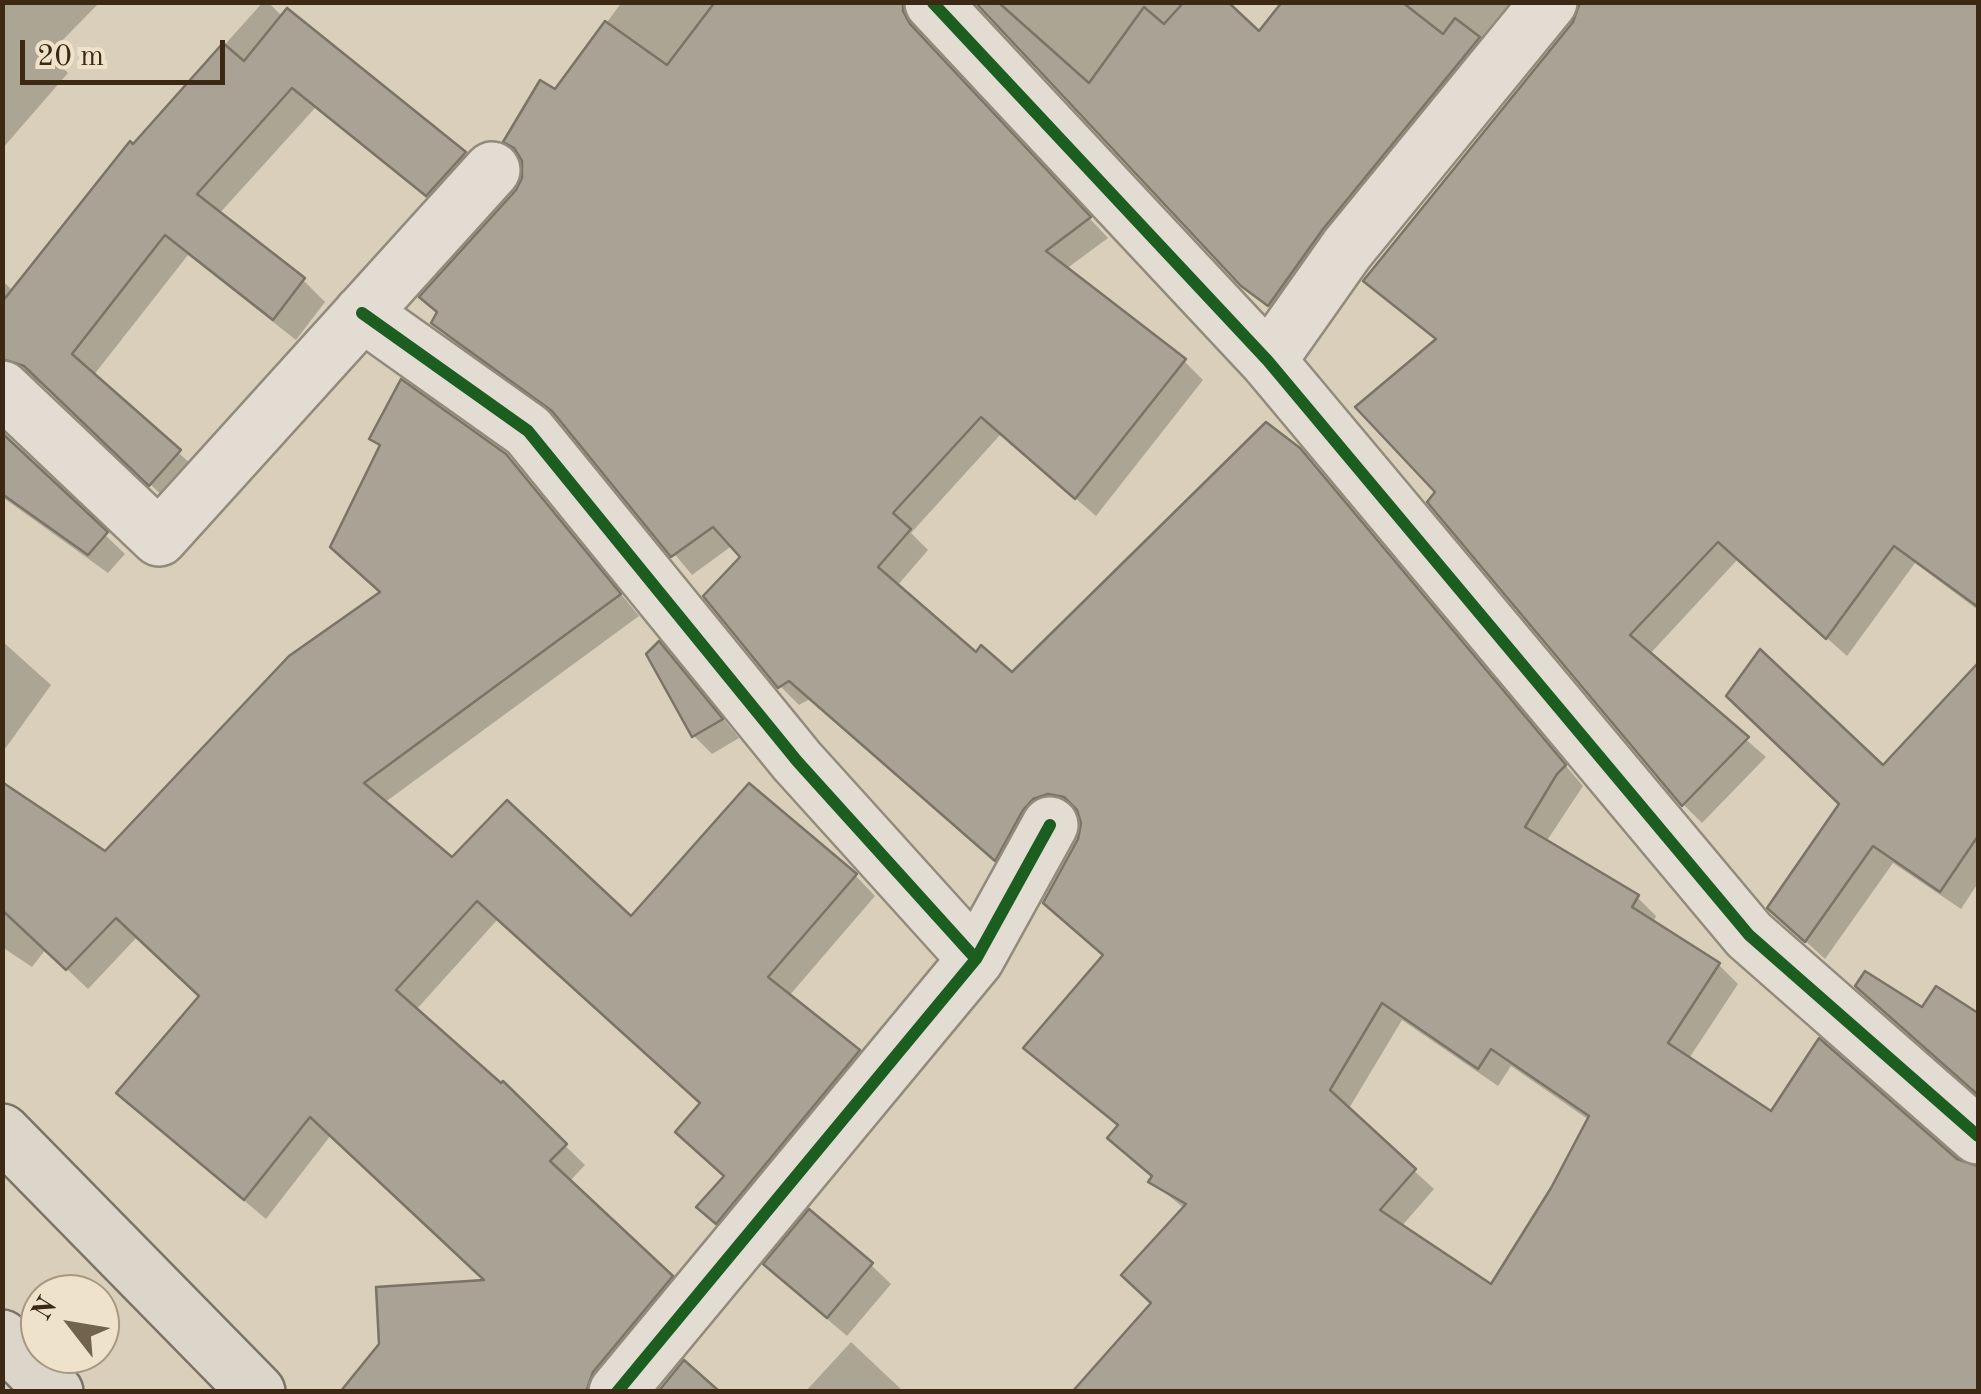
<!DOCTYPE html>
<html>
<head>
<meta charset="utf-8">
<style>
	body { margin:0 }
	#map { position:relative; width:1981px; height:1394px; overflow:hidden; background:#d9cfba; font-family:"Old Standard TT",serif }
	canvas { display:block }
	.frame { position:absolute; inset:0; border:5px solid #3b2914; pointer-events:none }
	.north { position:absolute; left:20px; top:1274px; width:100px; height:100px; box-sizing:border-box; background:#efe2ca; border:2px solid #a79881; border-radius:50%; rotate:301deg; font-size:28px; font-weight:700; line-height:40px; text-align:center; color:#3b2914 }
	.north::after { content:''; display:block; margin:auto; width:35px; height:45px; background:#72634e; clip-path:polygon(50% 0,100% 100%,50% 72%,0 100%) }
	.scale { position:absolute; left:20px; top:40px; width:205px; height:45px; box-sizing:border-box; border:5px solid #3b2914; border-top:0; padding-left:12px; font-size:30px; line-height:35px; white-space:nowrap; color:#3b2914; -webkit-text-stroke:8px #efe2ca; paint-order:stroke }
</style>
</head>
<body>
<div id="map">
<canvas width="1981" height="1394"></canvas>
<div class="frame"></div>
<div class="north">N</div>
<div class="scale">20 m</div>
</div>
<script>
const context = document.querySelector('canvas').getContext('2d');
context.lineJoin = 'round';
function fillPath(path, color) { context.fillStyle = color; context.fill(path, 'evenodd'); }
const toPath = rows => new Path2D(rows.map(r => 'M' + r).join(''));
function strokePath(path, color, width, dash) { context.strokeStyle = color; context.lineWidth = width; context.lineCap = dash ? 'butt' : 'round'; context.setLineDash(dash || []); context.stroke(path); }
fillPath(toPath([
	[2,2,100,2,49,54,68,73,2,149],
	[263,2,268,2,283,17,287,11,464,154,486,176,449,216,315,108,219,214,303,280,325,302,296,340,188,255,93,376,201,473,172,505,48,387,32,379,2,383,2,280,14,292,133,147],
	[622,2,928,2,921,15,921,32,929,47,1108,238,1066,269,1184,361,1203,380,1096,516,1001,434,911,533,928,550,897,586,977,656,1012,676,1298,450,1583,786,1546,842,1637,897,1656,916,1653,923,1719,965,1738,984,1688,1060,1771,1114,1956,1162,1978,1175,1978,1392,1805,1392,1154,1303,1185,1209,1152,1182,1154,1177,1120,1127,1026,1048,1105,956,1080,840,1084,823,1081,815,1069,812,1015,877,810,699,799,705,780,686,743,557,733,545,692,575,565,423,453,342,434,323,525,178,524,159,506,141,555,92],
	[1402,1020,1498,1086,1511,1066,1589,1120,1553,1189,1492,1288,1401,1227,1434,1189,1348,1110],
	[979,2,1224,2,1260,35,1285,2,1543,2,1288,323,1243,284],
	[1582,2,1978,2,1978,610,1915,563,1847,656,1738,559,1649,655,1766,757,1702,823,1683,804,1439,492,1437,341,1366,281,1575,23],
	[2,436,125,554,108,573,5,499,2,501],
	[372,438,505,456,526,478,639,616,384,803,452,860,631,919,855,875,875,896,789,996,878,1072,719,1227,699,1207,727,1177,702,1104,498,919,415,1011,503,1085,585,1165,569,1182,691,1298,614,1392,374,1392,489,1282,331,1135,266,1219,140,1113,119,1093,202,996,138,936,88,989,46,949,32,967,2,947,2,785,105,855,383,593,382,448],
	[2,641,51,685,2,753],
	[659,645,677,662,739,738,712,754,694,736],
	[1978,667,1978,883,1961,909,1893,863,1825,959,1790,927,1883,769],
	[871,1265,891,1284,847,1336,786,1284],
	[851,1342,904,1392,805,1392]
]), '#0003');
const building = toPath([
	[715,2,903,2,903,11,910,24,1091,217,1046,251,1186,359,1075,499,981,417,893,513,911,529,878,567,976,652,981,645,1012,672,1266,422,1300,448,1566,765,1557,774,1525,827,1639,895,1632,907,1720,963,1668,1043,1771,1111,1819,1038,1957,1159,1978,1166,1978,1392,1072,1392,1151,1303,1121,1275,1186,1204,1148,1182,1152,1176,1107,1138,1118,1125,1023,1048,1103,955,1043,903,1078,839,1081,823,1077,810,1064,797,1048,794,1033,799,1023,810,995,861,789,681,778,688,703,596,740,557,713,527,671,557,552,411,431,323,437,312,419,297,516,190,522,178,522,161,514,148,503,142,540,80,555,89,605,21,667,65,715,2],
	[1382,1003,1478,1069,1491,1049,1589,1116,1551,1188,1491,1284,1380,1210,1416,1169,1330,1090,1382,1003],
	[975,2,998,2,1089,83,1144,7,1164,24,1184,2,1228,2,1259,31,1282,2,1402,2,1443,34,1455,18,1480,37,1323,229,1268,306,1241,286,975,2],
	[1580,2,1978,2,1978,607,1894,546,1826,639,1718,542,1630,635,1749,737,1682,806,1427,502,1435,492,1355,407,1436,339,1363,281,1573,22,1580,2],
	[287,8,466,152,426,196,292,88,197,194,305,278,273,320,165,235,72,354,181,450,149,486,24,366,2,359,2,302,130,141,133,144,223,43,244,61,287,8],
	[401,379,506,454,621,594,364,783,452,857,507,800,631,916,749,783,857,874,768,977,860,1050,716,1224,696,1207,724,1176,675,1132,700,1103,477,901,396,990,501,1083,503,1081,567,1144,550,1161,673,1276,593,1372,586,1392,340,1392,379,1344,376,1287,484,1280,310,1117,244,1200,116,1093,199,996,116,918,66,970,2,910,2,782,105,851,289,656,380,592,330,547,380,445,369,439,401,379],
	[2,433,108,532,88,555,2,494,2,433],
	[659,641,723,719,692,737,646,654,659,641],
	[1760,649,1883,765,1978,663,1978,836,1940,892,1873,846,1805,942,1767,908,1839,804,1726,696,1760,649],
	[1865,971,1922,1007,1936,986,1978,1013,1978,1095,1855,986,1865,971],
	[809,1209,873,1263,827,1318,763,1264,809,1209],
	[684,1360,720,1392,658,1392,684,1360]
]);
fillPath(building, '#aaa294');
strokePath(building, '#7b7366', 2.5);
const minor = toPath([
	[933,3,1268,361,1749,935,1978,1136],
	[362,313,528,431,797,761,976,959,1050,825],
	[1268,361,1347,249,1549,2],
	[2,389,159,538,492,170],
	[617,1392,976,959]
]);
const trunk = toPath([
	[2,1132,257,1392],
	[2,1338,55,1392]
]);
strokePath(minor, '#928a7b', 60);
strokePath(trunk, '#7b7366', 60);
strokePath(minor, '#e2dcd2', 55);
strokePath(trunk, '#dcd6ca', 55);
strokePath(toPath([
	[933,3,1268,361,1749,935,1978,1136],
	[362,313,528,431,797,761,976,959,1050,825],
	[617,1392,976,959]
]), '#1b5e20', 12);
</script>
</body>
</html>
